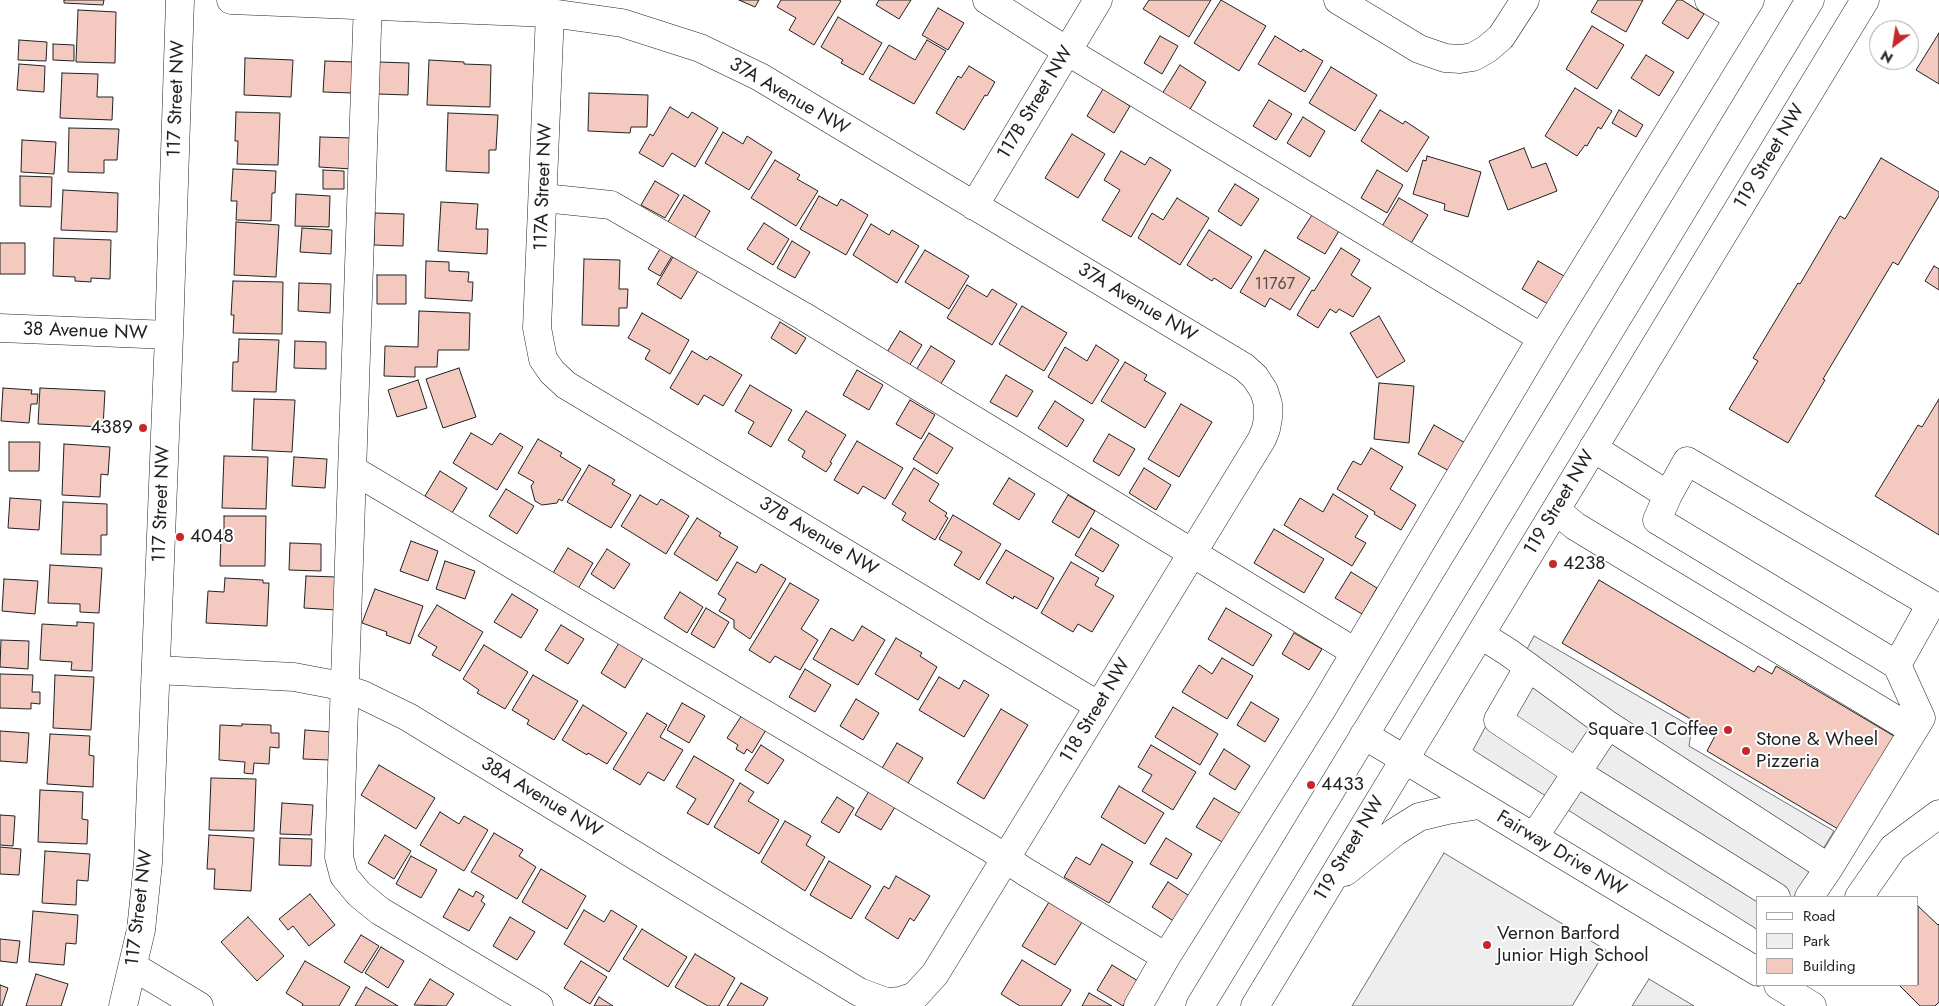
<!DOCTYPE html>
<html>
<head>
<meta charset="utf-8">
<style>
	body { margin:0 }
	#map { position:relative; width:1939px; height:1006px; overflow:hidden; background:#fff; font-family:Jost,sans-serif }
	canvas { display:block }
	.legend { position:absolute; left:1756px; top:896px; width:162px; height:90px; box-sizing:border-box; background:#fff; border:1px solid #a7a7a7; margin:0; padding:6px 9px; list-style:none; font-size:15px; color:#222 }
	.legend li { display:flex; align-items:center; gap:10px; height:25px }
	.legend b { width:25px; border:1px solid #a7a7a7 }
	.north { position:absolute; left:1869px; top:20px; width:50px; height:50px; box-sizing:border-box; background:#fff; border:1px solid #a7a7a7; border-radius:50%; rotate:211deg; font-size:14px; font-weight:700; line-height:20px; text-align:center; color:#222 }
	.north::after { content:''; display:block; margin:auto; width:18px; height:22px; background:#c62828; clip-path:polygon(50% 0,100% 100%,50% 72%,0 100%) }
</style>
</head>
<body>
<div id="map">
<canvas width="1939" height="1006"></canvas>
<ul class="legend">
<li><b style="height:6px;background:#fff"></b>Road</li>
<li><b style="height:14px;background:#eee"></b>Park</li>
<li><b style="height:14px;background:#f3c9c0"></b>Building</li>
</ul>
<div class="north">N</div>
</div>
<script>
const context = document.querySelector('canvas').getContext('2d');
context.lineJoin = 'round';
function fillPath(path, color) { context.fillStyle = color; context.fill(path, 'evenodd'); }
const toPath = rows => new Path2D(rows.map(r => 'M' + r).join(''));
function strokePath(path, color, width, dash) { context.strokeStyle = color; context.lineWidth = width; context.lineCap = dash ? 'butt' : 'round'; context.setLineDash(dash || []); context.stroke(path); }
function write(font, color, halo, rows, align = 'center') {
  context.font = font + ' Jost,sans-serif'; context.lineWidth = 4; context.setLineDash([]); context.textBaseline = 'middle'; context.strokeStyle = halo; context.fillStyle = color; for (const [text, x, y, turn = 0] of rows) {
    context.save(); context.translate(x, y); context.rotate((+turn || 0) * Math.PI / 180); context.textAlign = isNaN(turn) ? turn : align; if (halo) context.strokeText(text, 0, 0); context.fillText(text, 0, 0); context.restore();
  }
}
const green = toPath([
	[1444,853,1606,950,1572,1006,1352,1006,1444,853],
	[1649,979,1694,1006,1632,1006,1649,979]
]);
fillPath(green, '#eee');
strokePath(green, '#6f6f6f', 1);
const parking = toPath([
	[1534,636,1692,727,1689,746,1834,831,1794,897,1758,897,1758,930,1473,750,1534,636]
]);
fillPath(parking, '#ededed');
strokePath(parking, '#6f6f6f', 1);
const building = toPath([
	[64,0,104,0,103,5,64,3,64,0],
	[739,0,759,0,755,7,739,0],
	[781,0,839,0,841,1,814,45,789,30,796,18,777,7,781,0],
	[879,0,911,0,899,19,876,5,879,0],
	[1149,0,1211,0,1189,37,1143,9,1149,0],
	[1221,0,1266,26,1239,71,1194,43,1221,0],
	[1598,0,1643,0,1626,32,1591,12,1598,0],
	[1677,0,1682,0,1704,14,1688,39,1662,23,1677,0],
	[938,8,964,23,948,50,922,35,938,8],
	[78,10,116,12,115,63,76,62,78,10],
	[838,17,882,43,863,75,841,63,843,60,821,47,838,17],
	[1592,26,1624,45,1597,89,1566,69,1592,26],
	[1939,33,1939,84,1916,70,1939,33],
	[1160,36,1178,46,1162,74,1144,63,1160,36],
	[1275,36,1301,52,1303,49,1323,61,1305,92,1258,64,1275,36],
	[19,40,47,42,46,61,18,60,19,40],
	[927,40,946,51,914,104,869,79,889,45,915,60,927,40],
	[53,44,74,45,74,61,53,60,53,44],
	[1646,55,1674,72,1659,96,1631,78,1646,55],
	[245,58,293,60,291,97,244,95,245,58],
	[429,60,464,62,464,64,491,65,490,107,427,105,429,60],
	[325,61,354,62,353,93,323,92,325,61],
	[379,62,409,63,408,95,378,94,379,62],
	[19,64,45,66,44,92,17,90,19,64],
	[1180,65,1206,82,1189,111,1162,94,1180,65],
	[969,66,995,82,987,96,985,95,964,130,936,113,958,76,961,78,969,66],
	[1331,67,1377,95,1355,131,1309,103,1331,67],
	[62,73,98,74,97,97,113,97,112,120,60,118,62,73],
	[1575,88,1612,111,1601,129,1598,127,1587,146,1585,145,1577,156,1545,136,1575,88],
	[1103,89,1130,106,1114,133,1087,116,1103,89],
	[589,93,648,95,647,127,631,127,630,133,588,131,589,93],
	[1269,100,1292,114,1276,140,1253,126,1269,100],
	[670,107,688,118,692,112,718,128,695,167,672,153,663,167,639,153,650,134,653,136,670,107],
	[1380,110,1403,124,1405,121,1429,137,1407,172,1361,141,1380,110],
	[1619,110,1643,125,1636,137,1612,123,1619,110],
	[236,112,280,113,278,165,237,164,238,141,235,141,236,112],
	[448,113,498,115,496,150,489,150,489,173,446,171,448,113],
	[1303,117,1325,131,1310,157,1287,143,1303,117],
	[69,128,119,129,117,160,104,160,104,173,68,172,69,128],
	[723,132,743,144,747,136,772,152,749,190,705,163,723,132],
	[1072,134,1105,154,1078,198,1045,178,1072,134],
	[320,137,353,138,352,169,319,167,320,137],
	[22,140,56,142,54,174,21,172,22,140],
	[1524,148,1532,168,1546,163,1557,191,1508,210,1489,161,1524,148],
	[1121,151,1145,165,1150,157,1171,170,1131,237,1102,220,1120,190,1104,180,1121,151],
	[1427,156,1481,172,1468,217,1444,210,1445,204,1413,194,1423,160,1426,161,1427,156],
	[1881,158,1939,192,1939,196,1898,265,1893,262,1823,379,1825,380,1788,443,1729,409,1758,361,1753,358,1798,283,1800,284,1840,216,1845,219,1881,158],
	[775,160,800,175,797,179,818,191,796,226,751,198,775,160],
	[233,169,276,171,275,193,272,193,271,221,236,220,237,201,231,201,233,169],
	[323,170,344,171,344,189,323,189,323,170],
	[1377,170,1403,185,1387,213,1361,198,1377,170],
	[20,176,52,177,51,207,20,206,20,176],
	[655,181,679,195,665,218,641,205,655,181],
	[1235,184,1259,199,1241,226,1218,211,1235,184],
	[63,190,118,193,117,232,61,230,63,190],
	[296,194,330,196,329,227,295,226,296,194],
	[684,195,710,211,693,241,666,225,684,195],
	[819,196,837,206,841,199,868,215,846,255,800,229,819,196],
	[1177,198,1209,218,1180,265,1138,238,1152,213,1163,220,1177,198],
	[1399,198,1428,215,1410,245,1381,228,1399,198],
	[441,202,478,204,476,229,488,229,487,254,438,251,441,202],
	[375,213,404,214,403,246,374,245,375,213],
	[1312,215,1339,231,1325,254,1297,238,1312,215],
	[236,222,279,225,276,277,234,275,236,222],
	[764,223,789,239,773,265,747,249,764,223],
	[871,224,889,235,892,230,919,246,897,283,853,255,871,224],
	[302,228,332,230,331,254,300,252,302,228],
	[1209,230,1252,257,1231,289,1214,278,1212,281,1187,265,1209,230],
	[54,238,111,240,110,279,91,278,91,282,75,281,75,277,53,276,54,238],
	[792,241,810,252,795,278,777,268,792,241],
	[0,243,25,243,25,274,0,274,0,243],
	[1341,248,1360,260,1351,275,1371,288,1353,317,1339,309,1336,313,1330,309,1318,328,1297,315,1312,290,1314,291,1341,248],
	[660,249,672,256,660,276,648,269,660,249],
	[925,250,969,276,949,309,905,282,925,250],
	[1265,250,1310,278,1290,310,1270,298,1265,307,1240,292,1265,250],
	[673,257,698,271,681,299,657,284,673,257],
	[584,259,620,260,619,289,628,289,627,308,619,308,619,326,582,325,584,259],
	[426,261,449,262,449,271,469,272,468,282,473,282,472,301,425,298,426,261],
	[1538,261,1564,276,1548,304,1522,289,1538,261],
	[1934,266,1939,269,1939,290,1925,281,1934,266],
	[377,275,406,275,406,304,377,304,377,275],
	[233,281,283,282,282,334,233,333,234,315,231,315,233,281],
	[299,283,331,284,330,313,298,311,299,283],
	[967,285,987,297,992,289,1017,304,992,345,947,318,967,285],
	[1022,306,1067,333,1044,371,999,344,1022,306],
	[419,311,470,313,469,350,438,350,437,367,415,367,415,377,384,376,385,346,418,347,419,311],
	[642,313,689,340,670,374,645,359,650,350,628,338,642,313],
	[1379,316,1405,361,1377,378,1350,333,1379,316],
	[780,322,806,338,796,354,771,338,780,322],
	[900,331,922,345,906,371,884,357,900,331],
	[239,339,279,340,276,392,232,391,233,362,238,362,239,339],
	[295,341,326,342,326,369,294,368,295,341],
	[1096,345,1119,360,1092,404,1048,377,1065,347,1087,361,1096,345],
	[931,346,955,361,937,390,913,375,931,346],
	[692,351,707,360,710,356,742,375,723,406,704,395,698,405,670,388,692,351],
	[1125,362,1147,375,1144,380,1166,393,1145,428,1101,401,1125,362],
	[459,368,476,417,443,428,426,379,459,368],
	[857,370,883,385,869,410,843,395,857,370],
	[1006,375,1033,391,1017,417,990,402,1006,375],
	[418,380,427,408,397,417,388,390,418,380],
	[1379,383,1414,386,1409,443,1374,439,1379,383],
	[750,385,792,410,771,447,748,433,754,422,735,411,750,385],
	[3,388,32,390,31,394,38,394,37,404,31,404,29,423,1,421,3,388],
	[40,388,105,391,103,427,38,424,40,388],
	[254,399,295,400,292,452,252,450,254,399],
	[1939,399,1939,535,1875,496,1918,425,1922,427,1939,399],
	[910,400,935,415,921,439,896,424,910,400],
	[1055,401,1084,420,1067,447,1038,428,1055,401],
	[1181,404,1212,422,1179,477,1148,459,1181,404],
	[806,411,846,435,830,462,832,463,826,472,802,457,805,451,788,440,806,411],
	[1434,425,1467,444,1451,472,1418,454,1434,425],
	[471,433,492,445,500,433,523,447,497,490,453,463,471,433],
	[929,433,953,448,937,474,913,459,929,433],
	[1109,434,1135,449,1119,476,1093,461,1109,434],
	[538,439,562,453,560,456,581,469,562,501,559,499,557,503,542,505,535,501,531,486,534,482,518,473,538,439],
	[857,441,903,468,885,499,863,486,858,494,834,480,857,441],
	[9,442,40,442,39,471,9,471,9,442],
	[64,444,110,447,108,475,101,474,100,497,62,495,64,444],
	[1371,448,1403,467,1390,489,1416,505,1401,530,1374,514,1375,512,1337,489,1353,461,1361,465,1371,448],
	[224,456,268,457,266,509,222,508,224,456],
	[294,457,327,459,325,488,292,486,294,457],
	[589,465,615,480,612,484,631,495,611,528,567,502,589,465],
	[914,468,939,484,929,501,947,513,945,516,948,518,935,540,902,520,906,513,892,504,914,468],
	[1144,468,1171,485,1156,510,1129,493,1144,468],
	[440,471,467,488,452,513,425,496,440,471],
	[1009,478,1035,494,1019,520,993,504,1009,478],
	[506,489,534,506,517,534,489,516,506,489],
	[1333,494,1368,516,1355,537,1366,543,1352,566,1284,525,1300,498,1323,512,1333,494],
	[640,495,657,505,661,499,689,516,666,554,621,526,640,495],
	[1068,495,1095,511,1079,538,1052,522,1068,495],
	[10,498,41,500,39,530,8,528,10,498],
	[63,502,107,504,107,535,101,535,101,555,61,554,63,502],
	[953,515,1001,544,979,580,954,565,962,552,939,539,953,515],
	[224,516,266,516,265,566,220,566,221,537,224,537,224,516],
	[697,518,721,533,719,536,738,547,717,581,674,554,697,518],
	[1091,528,1119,545,1103,572,1075,555,1091,528],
	[1274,529,1324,559,1304,593,1254,563,1274,529],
	[411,541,438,551,428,581,400,571,411,541],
	[290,543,321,544,321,571,289,570,290,543],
	[568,548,593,563,578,589,553,573,568,548],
	[607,549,630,564,614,589,591,574,607,549],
	[1006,550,1054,578,1037,609,1014,596,1013,599,986,583,1006,550],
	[445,561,475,571,465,599,436,589,445,561],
	[737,562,756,573,761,564,786,579,750,639,734,628,734,620,719,611,726,599,718,594,737,562],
	[1071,562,1099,578,1095,585,1114,596,1092,632,1078,624,1073,632,1041,613,1071,562],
	[50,565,102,568,99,613,80,612,80,604,48,603,50,565],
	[1351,572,1377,588,1362,614,1335,598,1351,572],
	[306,576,337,577,336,610,304,608,306,576],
	[225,578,263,580,263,583,269,583,267,626,206,623,208,591,224,592,225,578],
	[4,579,38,581,35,614,2,611,4,579],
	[1599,580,1754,672,1758,666,1772,674,1776,666,1899,739,1843,832,1707,751,1716,734,1562,643,1599,580],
	[790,583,819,600,801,629,818,640,800,670,775,656,770,663,749,650,790,583],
	[375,589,423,606,410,644,386,635,387,632,362,623,375,589],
	[680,592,703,607,687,633,664,618,680,592],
	[512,594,538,610,521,638,494,622,512,594],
	[437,605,483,632,460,671,432,655,437,647,418,636,437,605],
	[706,608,729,622,714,648,691,634,706,608],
	[1226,608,1272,635,1253,666,1208,639,1226,608],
	[77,622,94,623,92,671,71,670,72,662,40,660,42,624,77,626,77,622],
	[561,625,584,639,568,664,545,650,561,625],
	[862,626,885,640,858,685,813,659,831,628,853,641,862,626],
	[1294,633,1322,649,1309,670,1282,654,1294,633],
	[896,638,922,653,920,656,937,667,918,700,875,674,896,638],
	[1,640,29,641,28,669,0,667,1,640],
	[619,643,643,658,625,688,601,673,619,643],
	[484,645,528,672,505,709,477,693,479,690,463,679,484,645],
	[1222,658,1253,676,1227,719,1182,692,1199,665,1212,674,1222,658],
	[805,669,831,685,815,712,789,697,805,669],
	[0,674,33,675,32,692,40,692,40,704,31,703,31,709,0,708,0,674],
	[55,675,94,677,91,730,53,728,55,675],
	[533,675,578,701,554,740,527,724,529,720,512,710,533,675],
	[939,677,959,689,964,680,989,695,964,737,919,710,939,677],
	[856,699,879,713,863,740,840,726,856,699],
	[1251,702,1279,719,1265,742,1237,725,1251,702],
	[682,703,705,716,689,743,667,730,682,703],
	[583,705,627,733,607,764,588,753,587,755,562,740,583,705],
	[1173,707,1218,734,1200,765,1155,737,1173,707],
	[1001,709,1028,725,984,799,957,783,1001,709],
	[647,713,667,725,660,737,683,750,664,781,648,772,640,785,613,769,647,713],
	[742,715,766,730,752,753,747,749,744,754,736,749,738,745,727,738,742,715],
	[242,724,271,725,271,733,279,733,279,748,270,747,269,764,254,763,253,774,244,773,245,762,219,760,220,725,242,726,242,724],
	[305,730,332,732,330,760,303,759,305,730],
	[0,731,29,733,27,763,0,761,0,731],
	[50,734,90,736,89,755,94,756,93,787,47,784,50,734],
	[897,743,923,758,907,785,881,770,897,743],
	[761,745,784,760,768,784,745,770,761,745],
	[1151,745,1196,772,1173,810,1142,791,1152,775,1138,767,1151,745],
	[1224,749,1250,766,1235,790,1209,774,1224,749],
	[694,756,734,780,708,825,687,813,696,799,676,787,694,756],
	[379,765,435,798,416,829,361,795,379,765],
	[211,778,256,779,254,831,209,830,211,778],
	[740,783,754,792,748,801,779,820,759,854,714,827,740,783],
	[1119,786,1164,813,1145,844,1101,817,1119,786],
	[40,790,83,792,82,819,88,820,87,844,38,842,40,790],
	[869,791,895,807,881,830,855,815,869,791],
	[837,797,854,808,839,833,821,822,837,797],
	[1214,798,1241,814,1224,843,1196,827,1214,798],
	[282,803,313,805,311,835,280,834,282,803],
	[440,812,459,824,464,816,488,830,464,871,420,845,440,812],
	[0,815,15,816,13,846,0,845,0,815],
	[785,821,811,836,806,845,825,857,805,891,761,862,785,821],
	[494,833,523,850,519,856,536,867,517,899,471,872,494,833],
	[209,835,254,838,251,891,214,889,215,869,207,869,209,835],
	[385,835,411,851,394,879,368,863,385,835],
	[280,838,312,839,311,866,279,865,280,838],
	[1166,838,1192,854,1177,879,1150,864,1166,838],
	[1102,844,1133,862,1109,903,1064,877,1076,857,1090,865,1102,844],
	[0,847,21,849,19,875,0,874,0,847],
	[45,851,90,854,88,881,77,880,76,905,42,903,45,851],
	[411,856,437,870,421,898,396,884,411,856],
	[829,861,871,886,851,919,810,895,829,861],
	[541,869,586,896,567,929,522,902,541,869],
	[896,876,930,896,914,921,910,918,898,939,865,918,884,886,889,889,896,876],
	[1168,882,1191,897,1175,922,1152,907,1168,882],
	[459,889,473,897,476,891,484,896,481,901,485,904,469,931,443,917,459,889],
	[310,894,335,925,309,946,293,926,288,930,279,919,310,894],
	[1049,902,1082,922,1055,965,1022,946,1049,902],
	[1918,906,1938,925,1939,924,1939,1002,1935,1006,1920,1006,1899,985,1918,985,1918,906],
	[584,910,604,922,611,910,637,926,609,972,564,944,584,910],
	[33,911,78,915,76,944,66,943,64,965,29,962,33,911],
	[248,917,284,956,257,981,221,942,248,917],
	[510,917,535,932,517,960,493,946,510,917],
	[642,929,687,957,668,987,623,959,642,929],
	[361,935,379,946,362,973,344,962,361,935],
	[0,939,20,941,17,963,0,961,0,939],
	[381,947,404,961,388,988,365,973,381,947],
	[695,954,735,978,719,1006,708,1006,675,987,695,954],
	[1022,960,1071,990,1061,1006,1020,1006,1001,994,1022,960],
	[305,961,350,987,339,1006,302,1006,303,1004,286,993,305,961],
	[581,961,607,977,590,1004,564,988,581,961],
	[1112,965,1138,981,1123,1006,1097,990,1112,965],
	[36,974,68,984,61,1006,26,1006,36,974],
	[430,979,454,994,446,1006,414,1005,430,979],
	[741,983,768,998,763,1006,727,1006,741,983],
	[0,985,8,988,2,1006,0,1006,0,985],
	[366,987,398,1006,355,1006,366,987],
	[1089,993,1112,1006,1082,1006,1089,993],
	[599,997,613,1006,594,1006,599,997]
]);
fillPath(building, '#f3c9c0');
strokePath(building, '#222', 1);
const minor = toPath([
	[368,0,339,857,344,876,359,894,380,911,539,1006],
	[987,0,1067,51,1542,338],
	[1338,0,1419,49,1445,58,1460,59,1473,57,1487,49,1501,37,1525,0],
	[1709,0,1739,18],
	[550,13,537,328,543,359,552,372,566,385,1099,706],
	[544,198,611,205,803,316,1355,652],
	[974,206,1098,0],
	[0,328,169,335],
	[1593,448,1668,495,1657,520,1897,665,1931,604,1687,461,1668,495],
	[353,470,990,848,1024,871,1166,957],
	[1556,510,1575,526,1913,730],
	[1481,635,1508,652,1608,725,1829,868],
	[1528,668,1498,720,1576,772,1776,897],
	[156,670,294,677,331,684,363,695,408,717,859,992,886,1002,901,1001,915,996,935,974,1262,439,1266,429,1268,418,1268,404,1264,391,1255,377,1244,367,760,77,700,48,622,23,550,13,231,0],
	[1364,735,1758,972],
	[1534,837,1608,725],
	[1809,897,1829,868,1921,718,1897,665],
	[1859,897,1893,848,1939,814],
	[134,967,199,1006],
	[1778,985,1812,1006],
	[123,1006,141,930,148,863,169,335,180,0],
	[1138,1006,1166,957,1322,709,1542,338,1750,0]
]);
const major = toPath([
	[1345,872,1395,832,1419,817,1448,810,1479,805],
	[1200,1006,1810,0],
	[1255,1006,1865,0]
]);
strokePath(minor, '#222', 29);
strokePath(major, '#222', 29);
strokePath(minor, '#fff', 28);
strokePath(major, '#fff', 28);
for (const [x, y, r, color] of [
	[143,428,5,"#c62828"],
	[180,537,5,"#c62828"],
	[1553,564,5,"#c62828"],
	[1728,730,5,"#c62828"],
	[1746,751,5,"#c62828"],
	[1311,785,5,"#c62828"],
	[1487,945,5,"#c62828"]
]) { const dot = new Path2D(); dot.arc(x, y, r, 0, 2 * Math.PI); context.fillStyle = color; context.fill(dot); strokePath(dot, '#fff', 2); }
write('16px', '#564c4a', null, [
	["11767",1275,285]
]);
write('19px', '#222', '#fff', [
	["37A Avenue NW",789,97,30],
	["117 Street NW",177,99,-88],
	["117B Street NW",1036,103,-59],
	["119 Street NW",1770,157,-59],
	["117A Street NW",544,187,-88],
	["37A Avenue NW",1137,303,31],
	["38 Avenue NW",85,332,2],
	["119 Street NW",1560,503,-59],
	["117 Street NW",162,504,-88],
	["37B Avenue NW",818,537,31],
	["118 Street NW",1096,711,-59],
	["38A Avenue NW",541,798,31],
	["119 Street NW",1350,849,-59],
	["Fairway Drive NW",1561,854,31],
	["117 Street NW",140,908,-83]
]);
write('19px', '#222', '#fff', [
	["4389",133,428,"right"],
	["4048",190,537],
	["4238",1563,564],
	["Square 1 Coffee",1718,730,"right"],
	["Stone & Wheel",1756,740],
	["Pizzeria",1756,762],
	["4433",1321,785],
	["Vernon Barford",1497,934],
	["Junior High School",1497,956]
], 'left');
</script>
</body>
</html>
